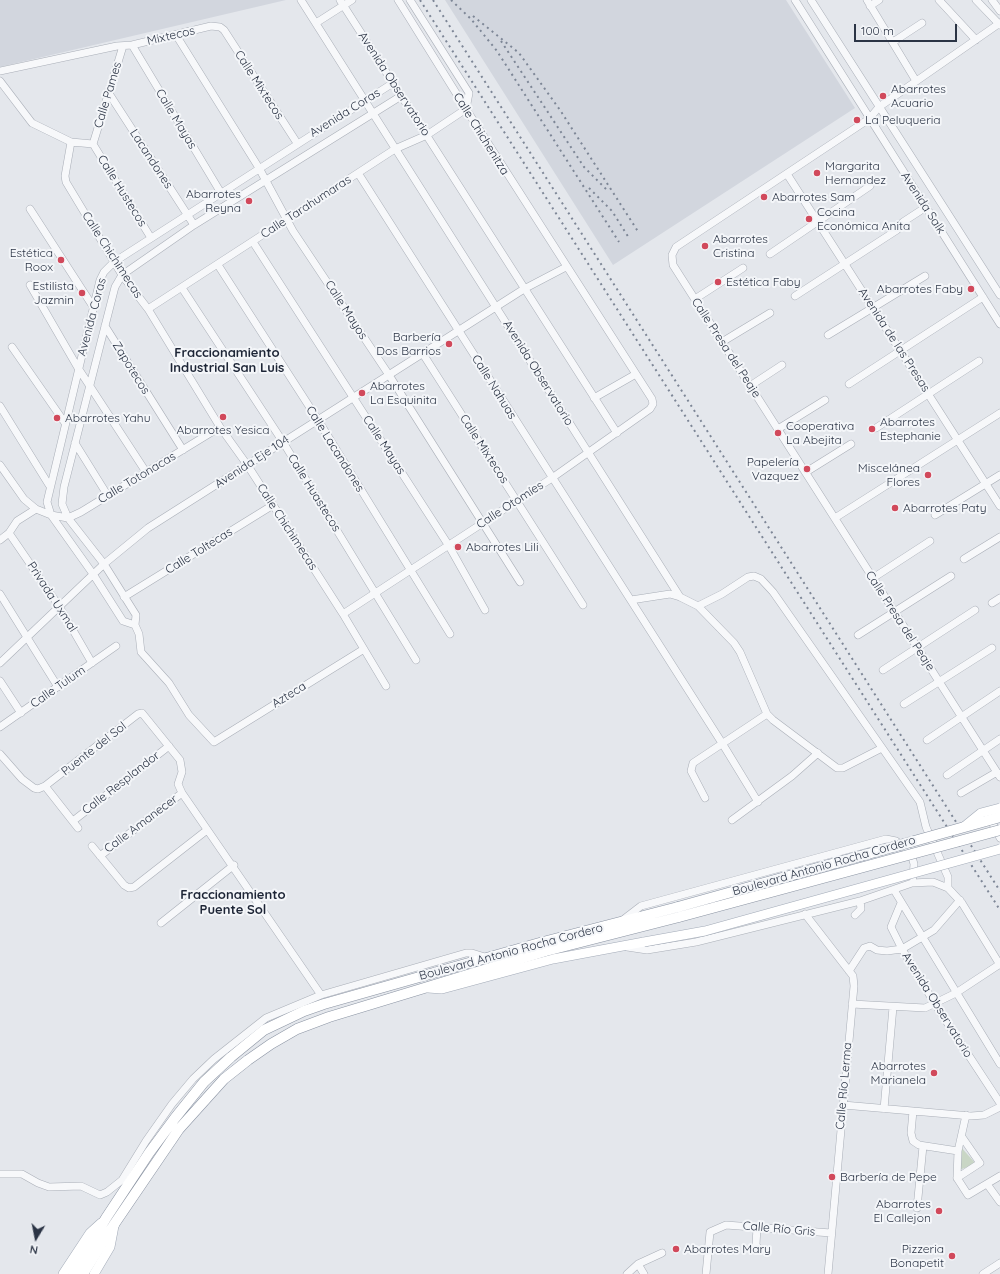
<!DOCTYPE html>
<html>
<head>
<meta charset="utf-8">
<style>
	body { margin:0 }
	#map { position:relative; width:1000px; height:1274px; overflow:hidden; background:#e4e7ec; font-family:Quicksand,sans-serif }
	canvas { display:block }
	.north { position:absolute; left:16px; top:1218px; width:40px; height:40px; -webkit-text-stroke:3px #f4f6f9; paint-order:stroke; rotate:190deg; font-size:11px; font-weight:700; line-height:16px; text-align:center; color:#2b3445 }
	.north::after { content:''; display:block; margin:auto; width:14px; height:18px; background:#2b3445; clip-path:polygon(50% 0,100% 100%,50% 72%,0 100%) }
	.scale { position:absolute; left:854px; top:24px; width:103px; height:18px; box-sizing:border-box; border:2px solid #2b3445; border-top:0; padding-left:5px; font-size:12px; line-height:14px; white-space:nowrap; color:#2b3445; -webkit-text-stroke:3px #f4f6f9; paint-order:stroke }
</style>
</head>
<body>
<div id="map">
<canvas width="1000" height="1274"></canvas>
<div class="north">N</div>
<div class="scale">100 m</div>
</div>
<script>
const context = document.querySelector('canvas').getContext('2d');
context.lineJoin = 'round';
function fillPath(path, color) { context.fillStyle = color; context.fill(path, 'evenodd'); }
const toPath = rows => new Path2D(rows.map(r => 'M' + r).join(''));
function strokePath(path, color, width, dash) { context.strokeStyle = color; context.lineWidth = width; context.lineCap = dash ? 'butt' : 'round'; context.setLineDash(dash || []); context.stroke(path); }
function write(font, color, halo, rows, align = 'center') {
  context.font = font + ' Quicksand,sans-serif'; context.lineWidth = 4; context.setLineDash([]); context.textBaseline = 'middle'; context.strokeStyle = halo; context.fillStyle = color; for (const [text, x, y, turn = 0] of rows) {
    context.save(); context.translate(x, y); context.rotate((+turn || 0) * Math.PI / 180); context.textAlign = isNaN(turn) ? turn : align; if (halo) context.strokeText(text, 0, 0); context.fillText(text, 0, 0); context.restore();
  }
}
fillPath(toPath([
	[0,0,286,0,0,67],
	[445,0,786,0,855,108,613,265]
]), '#d2d6de');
fillPath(toPath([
	[960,1146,976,1164,959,1170]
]), '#c9d6c5');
const minor = toPath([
	[301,0,680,597],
	[340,0,617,433],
	[410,0,469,93,466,109],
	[795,0,1000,324],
	[811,0,1000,295],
	[867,0,916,81],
	[939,0,976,40],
	[976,0,1000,25],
	[992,0,1000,11],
	[870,6,879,0],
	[316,23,352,0],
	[1000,23,879,107,869,119,676,247,672,255,673,265,1000,777],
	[176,35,259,168,293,231,389,375,520,582],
	[893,42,922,23],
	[132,45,221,193],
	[0,71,117,46,132,45,211,26,220,27,224,30,297,143],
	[0,81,32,123,71,142,93,144],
	[108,92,194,225],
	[71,142,65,176,66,182,122,275,148,309,220,427,248,466,343,614,386,686],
	[93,144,151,238],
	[93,144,123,46],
	[358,173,722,743,758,802],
	[787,174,1000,506],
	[30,209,92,305],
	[253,242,449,546,485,610],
	[770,254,870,186],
	[218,265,318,420,450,634],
	[30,285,78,368,146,472],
	[182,288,283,442,416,660],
	[795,296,897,230,903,222,926,207],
	[695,299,743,268],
	[148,309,395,149,427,135,466,109],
	[105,326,183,450],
	[828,335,925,276],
	[722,342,770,313],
	[12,347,65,423],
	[423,354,583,605],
	[849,384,983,297],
	[750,386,782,365],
	[594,398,636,374],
	[0,406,49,485],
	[876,428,979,361],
	[778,429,825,400],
	[75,443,108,496],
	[0,465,24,499,36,509,51,515,68,518,81,512,220,427],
	[806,472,851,444],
	[935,515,1000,475],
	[835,518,1000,413],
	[9,533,59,606,92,663],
	[0,540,9,533,17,521,36,509],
	[964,559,1000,537],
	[873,578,930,541],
	[0,594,58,687],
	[124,597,273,505],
	[631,600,670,594,680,597,698,606,734,643,740,652,767,714,773,720,837,768,843,768,882,748],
	[992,603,1000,598],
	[698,606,722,594,748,577,754,576,761,579,773,592,920,802,926,827,948,877,948,888],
	[343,614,552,478,650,409,653,404,652,399,466,109,398,0],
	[135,625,123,621,93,574,51,515,47,502,100,280,104,272,114,262,393,83],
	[858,635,951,576],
	[364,649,214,742,189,715,169,683,141,652,139,634,135,625,136,615,104,564,68,518,62,504,64,487,105,326,115,287,122,275,194,225,401,96],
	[0,663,104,564,148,528,524,289,566,267],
	[883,670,975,610],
	[0,681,21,713],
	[904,704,992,648],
	[0,727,116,646],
	[927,740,1000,691],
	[0,754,22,779,34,788,38,789,45,786,138,714,142,713,180,760,182,772,178,784,182,793,321,995],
	[947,775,1000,739],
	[45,786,78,828],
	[961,793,997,772],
	[705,798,691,771,693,763,767,714],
	[992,816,993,824,1000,838],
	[732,820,792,776,818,753],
	[73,821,169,746],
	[92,846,124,885,129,888,134,887,207,830],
	[100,856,182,793],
	[894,890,1000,1064],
	[901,903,891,927,902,949,935,1004,1000,1103],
	[805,914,853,976,854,986,828,1274],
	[855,915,861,909,860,901],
	[624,919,641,906,886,839,896,841,904,847,911,854,914,864,913,877],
	[161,923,234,865],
	[627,947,647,950,696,942,860,901,912,883,933,882,948,888,962,903,1000,965],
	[849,971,864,948,870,946,877,950,887,951,902,949,934,930,960,900],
	[852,1004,925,1008,956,993,1000,964],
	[843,1105,971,1116,984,1115,1000,1107],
	[884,1109,893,1007],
	[913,1111,911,1133,913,1141,919,1145,958,1151],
	[0,1174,22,1174,38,1183,49,1187,81,1186,100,1195,107,1192,122,1180,146,1141,172,1104,193,1079,214,1059,266,1018,321,995,466,953,472,953,488,958],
	[957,1178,958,1151,966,1115],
	[957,1178,980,1163,962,1137],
	[957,1178,968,1195,1000,1176],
	[987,1184,1000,1202],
	[917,1208,923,1146],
	[757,1227,756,1245,758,1248],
	[638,1264,644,1274],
	[627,1274,638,1264,662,1253],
	[706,1274,710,1232,726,1225,831,1233],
	[983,1274,1000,1263]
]);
const major = toPath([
	[428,988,442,989,553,959,644,942],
	[63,1274,90,1233,101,1223],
	[94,1274,110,1247,114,1226]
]);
const highway = toPath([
	[73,1274,106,1218,149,1153,175,1118,204,1082,231,1057,264,1030,304,1011,324,1004,543,942,678,907],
	[83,1274,115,1223,179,1129,224,1079,248,1060,271,1044,297,1029,329,1017,546,951,679,917]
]);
strokePath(minor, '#a9aeb7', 8);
strokePath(major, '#a3abb8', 10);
strokePath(highway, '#8b94a3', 11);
strokePath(minor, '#f7f8fa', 7);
strokePath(major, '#fff', 9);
strokePath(highway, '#fff', 10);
strokePath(toPath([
	[420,0,1000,910],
	[433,0,1000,891],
	[451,0,471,19,497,51,619,242],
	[473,16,519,53,560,110,639,233],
	[501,41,584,167,608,191],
	[589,188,612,211,629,238]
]), '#7d8696', 2, [2, 4]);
const majorBridge = toPath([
	[965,826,981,813,1000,808],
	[644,942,705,931,1000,849]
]);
const highwayBridge = toPath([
	[678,907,1000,817],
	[679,917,1000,830]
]);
strokePath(majorBridge, '#a3abb8', 10, []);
strokePath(highwayBridge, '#8b94a3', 11, []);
strokePath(majorBridge, '#fff', 9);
strokePath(highwayBridge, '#fff', 10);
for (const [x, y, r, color] of [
	[883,96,4,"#d1495b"],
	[857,120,4,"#d1495b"],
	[817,173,4,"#d1495b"],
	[764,197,4,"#d1495b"],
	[249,201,4,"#d1495b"],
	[809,219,4,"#d1495b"],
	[705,246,4,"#d1495b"],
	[61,260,4,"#d1495b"],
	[718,282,4,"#d1495b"],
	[971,289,4,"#d1495b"],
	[82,293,4,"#d1495b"],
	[449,344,4,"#d1495b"],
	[362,393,4,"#d1495b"],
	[223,417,4,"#d1495b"],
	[57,418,4,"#d1495b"],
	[872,429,4,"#d1495b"],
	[778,433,4,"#d1495b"],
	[807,469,4,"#d1495b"],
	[928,475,4,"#d1495b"],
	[895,508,4,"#d1495b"],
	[458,547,4,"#d1495b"],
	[934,1073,4,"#d1495b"],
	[832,1177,4,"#d1495b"],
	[939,1211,4,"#d1495b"],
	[676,1249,4,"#d1495b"],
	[952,1256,4,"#d1495b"]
]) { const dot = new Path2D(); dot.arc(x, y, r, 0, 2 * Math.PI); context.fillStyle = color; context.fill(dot); strokePath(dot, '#f4f6f9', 1.5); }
write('12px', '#2b3445', '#f4f6f9', [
	["Mixtecos",171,36,-13],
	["Avenida Observatorio",394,84,57],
	["Calle Mixtecos",259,85,57],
	["Calle Pames",108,95,-73],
	["Avenida Coras",345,113,-32],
	["Calle Mayas",176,119,59],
	["Calle Chichenitza",481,134,58],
	["Lacandones",151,159,57],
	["Calle Hustecos",122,191,58],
	["Avenida Salk",923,203,57],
	["Calle Tarahumaras",306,207,-33],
	["Calle Chichimecas",112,255,57],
	["Calle Mayos",346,310,57],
	["Avenida Coras",92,317,-75],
	["Avenida de las Presas",894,340,57],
	["Calle Presa del Peaje",726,348,57],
	["Zapotecos",131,368,58],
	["Avenida Observatorio",538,373,58],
	["Calle Nahuas",494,387,58],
	["Calle Mayas",384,445,57],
	["Calle Lacandones",335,449,58],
	["Calle Mixtecos",484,449,57],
	["Avenida Eje 104",252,462,-33],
	["Calle Totonacas",137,478,-31],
	["Calle Huastecos",314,493,58],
	["Calle Otomíes",510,505,-33],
	["Calle Chichimecas",287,527,57],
	["Calle Toltecas",199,551,-32],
	["Privada Uxmal",52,597,57],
	["Calle Presa del Peaje",900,621,57],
	["Calle Tulum",58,687,-35],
	["Azteca",289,695,-32],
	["Puente del Sol",94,749,-38],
	["Calle Resplandor",121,783,-38],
	["Calle Amanecer",141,824,-37],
	["Boulevard Antonio Rocha Cordero",824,866,-16],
	["Boulevard Antonio Rocha Cordero",511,952,-15],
	["Avenida Observatorio",937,1005,58],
	["Calle Río Lerma",844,1086,-85],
	["Calle Río Gris",779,1229,5]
]);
write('12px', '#2b3445', '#f4f6f9', [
	["Abarrotes",891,89],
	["Acuario",891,103],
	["La Peluqueria",865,120],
	["Margarita",825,166],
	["Hernandez",825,180],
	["Abarrotes",241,194,"right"],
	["Reyna",241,208,"right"],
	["Abarrotes Sam",772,197],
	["Cocina",817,212],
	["Económica Anita",817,226],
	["Abarrotes",713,239],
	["Cristina",713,253],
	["Estética",53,253,"right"],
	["Roox",53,267,"right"],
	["Estética Faby",726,282],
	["Estilista",74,286,"right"],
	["Jazmin",74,300,"right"],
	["Abarrotes Faby",963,289,"right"],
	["Barbería",441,337,"right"],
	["Dos Barrios",441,351,"right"],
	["Abarrotes",370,386],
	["La Esquinita",370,400],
	["Abarrotes Yahu",65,418],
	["Abarrotes",880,422],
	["Estephanie",880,436],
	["Cooperativa",786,426],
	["La Abejita",786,440],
	["Abarrotes Yesica",223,430,"center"],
	["Papelería",799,462,"right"],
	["Vazquez",799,476,"right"],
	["Miscelánea",920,468,"right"],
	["Flores",920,482,"right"],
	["Abarrotes Paty",903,508],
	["Abarrotes Lili",466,547],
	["Abarrotes",926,1066,"right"],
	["Marianela",926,1080,"right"],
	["Barbería de Pepe",840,1177],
	["Abarrotes",931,1204,"right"],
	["El Callejon",931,1218,"right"],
	["Abarrotes Mary",684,1249],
	["Pizzeria",944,1249,"right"],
	["Bonapetit",944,1263,"right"]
], 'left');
write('bold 13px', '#1d2536', '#f4f6f9', [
	["Fraccionamiento",227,353],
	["Industrial San Luis",227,368],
	["Fraccionamiento",233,895],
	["Puente Sol",233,910]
]);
</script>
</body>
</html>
